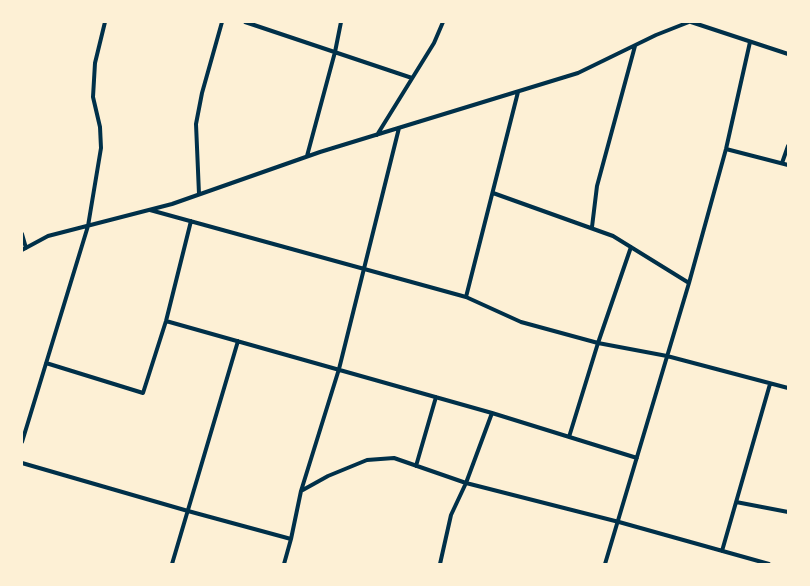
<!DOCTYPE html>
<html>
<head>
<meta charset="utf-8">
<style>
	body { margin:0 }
	#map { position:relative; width:810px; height:586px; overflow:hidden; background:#fdf0d5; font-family:Barlow,sans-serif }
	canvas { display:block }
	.frame { position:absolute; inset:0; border:23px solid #fdf0d5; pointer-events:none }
</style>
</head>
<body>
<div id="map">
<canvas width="810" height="586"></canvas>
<div class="frame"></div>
</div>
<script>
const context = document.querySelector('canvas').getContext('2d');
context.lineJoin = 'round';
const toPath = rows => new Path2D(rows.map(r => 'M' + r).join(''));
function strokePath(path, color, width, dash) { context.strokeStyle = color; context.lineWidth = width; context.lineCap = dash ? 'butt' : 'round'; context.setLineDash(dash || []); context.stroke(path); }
strokePath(toPath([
	[245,22,412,78],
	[691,22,788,54],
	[377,135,434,43,443,22],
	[726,149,788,165],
	[307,156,335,52,341,22],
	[782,163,788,146],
	[493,193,613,236,689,283],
	[199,194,196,124,202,93,222,22],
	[150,210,466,297,521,322,598,343,667,356,788,388],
	[592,227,597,186,635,46],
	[22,234,26,248],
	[22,250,48,236,172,204,320,152,578,73,656,35,689,22],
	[466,297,518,92],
	[166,321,492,413,637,458],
	[46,363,143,393,166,321,191,221],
	[569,437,598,343,631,247],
	[22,442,88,226,101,148,100,127,93,97,95,63,105,22],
	[22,463,188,511,291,539],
	[416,466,436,397],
	[301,491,328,476,367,460,394,458,466,483,619,522,769,564],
	[736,502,788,512],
	[722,551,770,384],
	[172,564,238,341],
	[284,564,291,539,301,491,339,369,399,128],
	[440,564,451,515,466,483,492,413],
	[605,564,689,283,726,149,750,42]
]), '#003049', 4);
</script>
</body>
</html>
